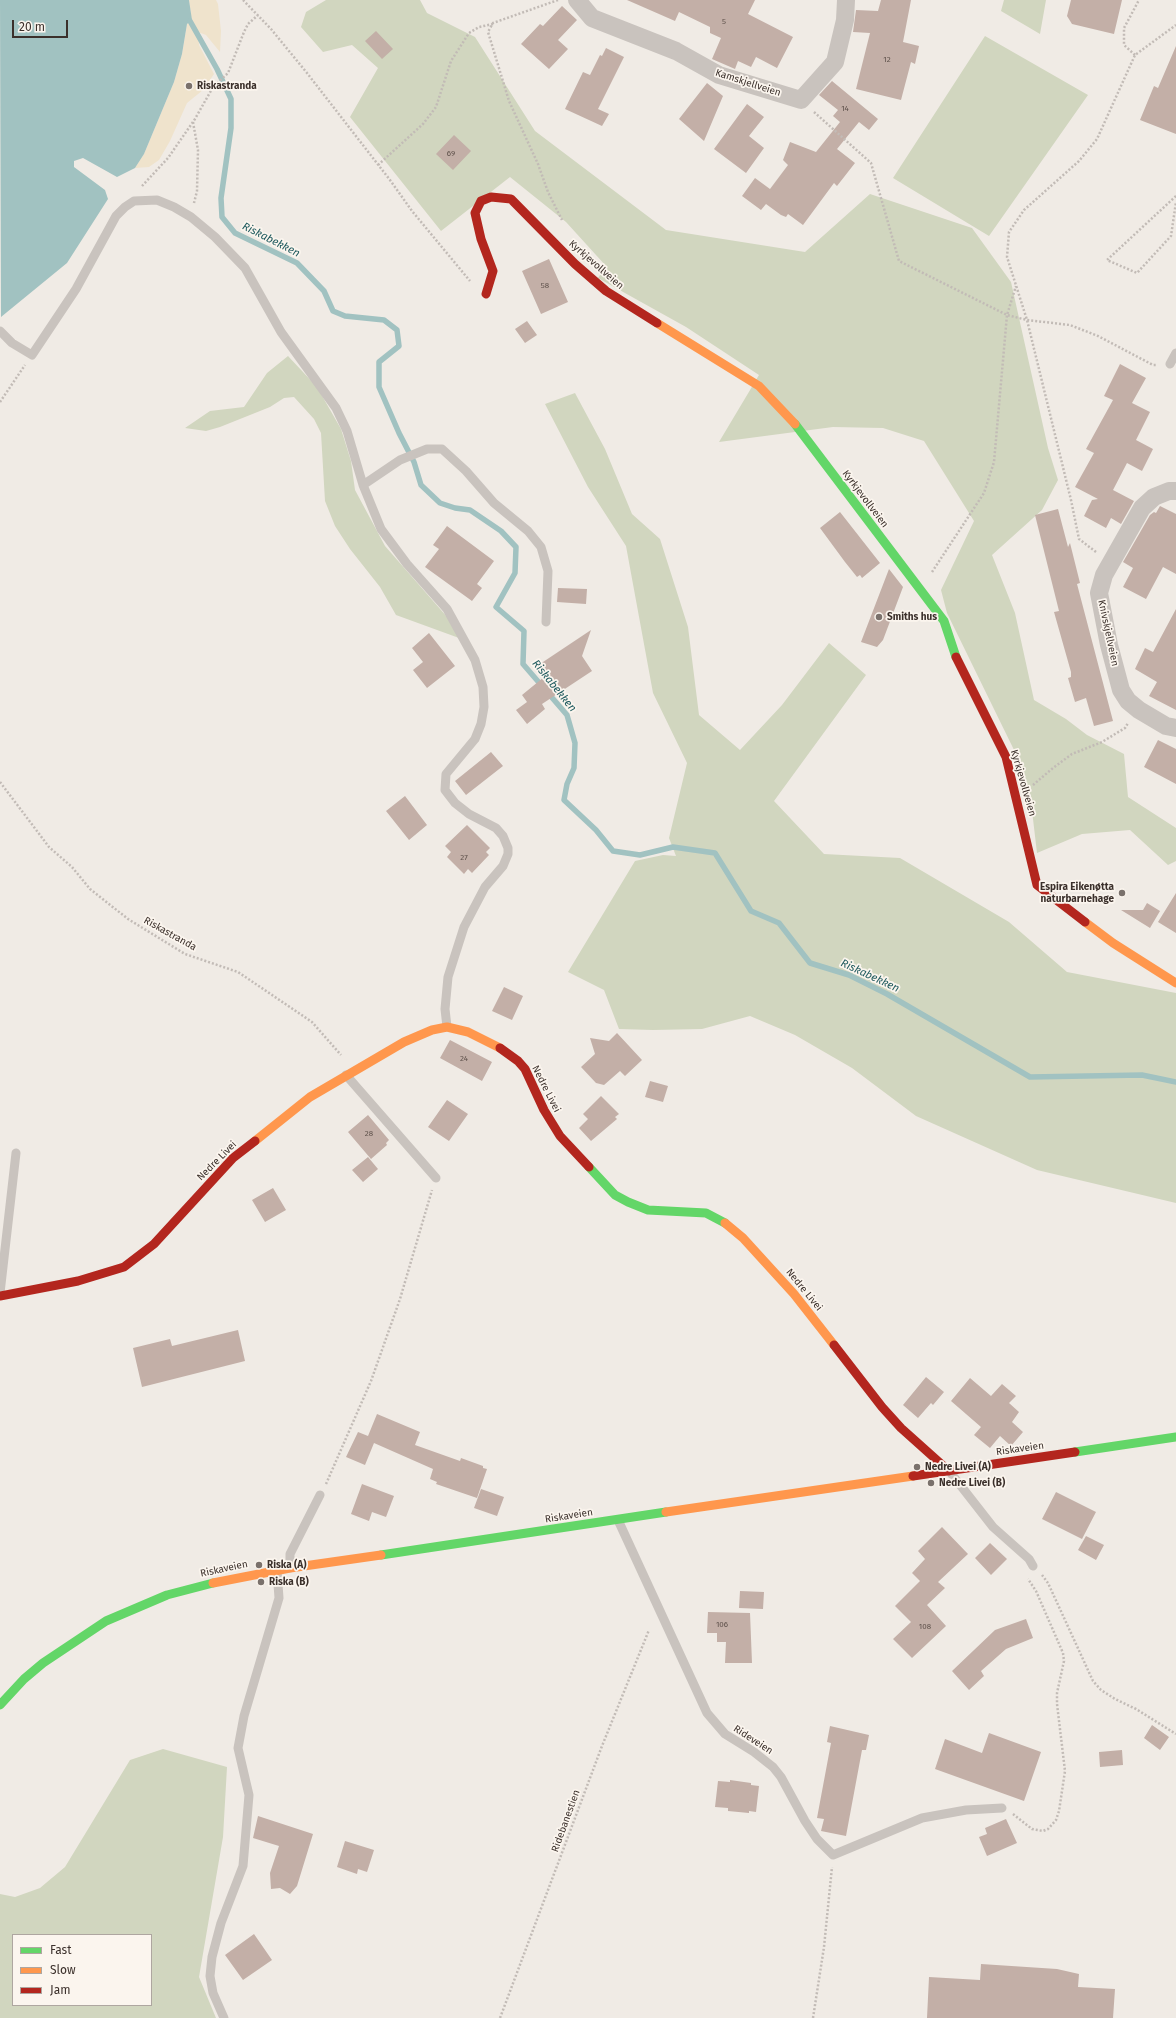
<!DOCTYPE html>
<html>
<head>
<meta charset="utf-8">
<style>
	body { margin:0 }
	#map { position:relative; width:1176px; height:2018px; overflow:hidden; background:#f0ebe5; font-family:"Fira Sans",sans-serif }
	canvas { display:block }
	.legend { position:absolute; left:12px; top:1934px; width:140px; height:72px; box-sizing:border-box; background:#fbf5ee; border:1px solid #aea6a0; margin:0; padding:5px 7px; list-style:none; font-size:12px; color:#3b302b }
	.legend li { display:flex; align-items:center; gap:8px; height:20px }
	.legend b { width:20px; border:1px solid #aea6a0 }
	.scale { position:absolute; left:12px; top:20px; width:56px; height:18px; box-sizing:border-box; border:2px solid #3b302b; border-top:0; padding-left:5px; font-size:12px; line-height:14px; white-space:nowrap; color:#3b302b; -webkit-text-stroke:3px #fbf5ee; paint-order:stroke }
</style>
</head>
<body>
<div id="map">
<canvas width="1176" height="2018"></canvas>
<ul class="legend">
<li><b style="height:5px;background:#63d668"></b>Fast</li>
<li><b style="height:5px;background:#ff974d"></b>Slow</li>
<li><b style="height:5px;background:#b3261e"></b>Jam</li>
</ul>
<div class="scale">20 m</div>
</div>
<script>
const context = document.querySelector('canvas').getContext('2d');
context.lineJoin = 'round';
function fillPath(path, color) { context.fillStyle = color; context.fill(path, 'evenodd'); }
const toPath = rows => new Path2D(rows.map(r => 'M' + r).join(''));
function strokePath(path, color, width, dash) { context.strokeStyle = color; context.lineWidth = width; context.lineCap = dash ? 'butt' : 'round'; context.setLineDash(dash || []); context.stroke(path); }
function write(font, color, halo, rows, align = 'center') {
  context.font = font + ' "Fira Sans",sans-serif'; context.lineWidth = 3.5; context.setLineDash([]); context.textBaseline = 'middle'; context.strokeStyle = halo; context.fillStyle = color; for (const [text, x, y, turn = 0] of rows) {
    context.save(); context.translate(x, y); context.rotate((+turn || 0) * Math.PI / 180); context.textAlign = isNaN(turn) ? turn : align; if (halo) context.strokeText(text, 0, 0); context.fillText(text, 0, 0); context.restore();
  }
}
fillPath(toPath([
	[326,0,420,0,427,13,475,37,535,131,666,230,805,252,870,194,972,228,1011,282,1048,448,1058,480,1042,510,992,555,1015,613,1034,700,1066,719,1087,735,1124,754,1128,797,1176,828,1176,861,1168,865,1130,830,1082,834,1037,853,1031,802,1015,752,947,613,941,590,974,521,924,441,883,428,833,427,719,442,759,375,686,327,598,278,606,266,566,222,510,177,441,231,350,117,378,68,352,45,323,52,301,27,306,12],
	[1004,0,1046,0,1040,34,1001,11],
	[985,36,1088,95,989,236,893,178],
	[288,356,317,387,341,429,351,461,355,490,385,546,448,618,459,638,396,615,380,587,350,549,335,526,325,501,321,433,314,419,294,397,284,398,270,407,220,427,206,431,185,428,210,411,244,407,267,373],
	[575,393,605,449,632,514,660,539,688,627,699,715,740,750,782,705,829,643,866,675,774,801,824,854,900,858,1009,922,1067,972,1176,993,1176,1203,1037,1170,916,1116,852,1068,795,1035,750,1016,702,1029,653,1030,619,1029,604,990,568,972,635,861,663,855,676,856,669,838,687,763,653,693,626,546,588,487,545,404],
	[163,1749,227,1767,223,1837,199,1977,216,2018,0,2018,0,1894,15,1897,40,1888,65,1867,130,1760],
	[13,1935,151,1935,151,2005,13,2005]
]), '#d1d6bf');
fillPath(toPath([
	[189,0,216,0,218,4,221,31,220,52,206,35,198,32,199,45,214,74,203,90,187,103,170,141,159,160,149,167,135,168,144,154,174,82,182,54,187,24,190,21,191,14]
]), '#efe3cc');
fillPath(toPath([
	[0,0,189,0,192,20,187,24,182,54,174,82,144,154,135,168,117,177,83,158,74,161,74,167,105,190,108,199,67,263,1,317]
]), '#a1c2c1');
strokePath(toPath([
	[190,21,217,69,231,99,231,128,221,198,222,217,235,233,297,263,324,291,333,311,345,316,384,320,397,330,399,346,379,362,379,387,399,433,414,462,421,485,440,503,455,508,470,510,501,531,516,547,515,573,496,607,524,631,523,664,567,715,575,743,574,768,567,784,564,800,596,830,613,851,640,855,673,847,715,853,751,911,779,923,810,963,849,975,887,994,1030,1077,1142,1075,1176,1082]
]), '#a1c2c1', 5.5);
fillPath(toPath([
	[627,0,755,0,748,14,793,37,777,68,756,57,751,67,738,61,735,69,712,59,721,38,710,33,710,27,679,12,675,21],
	[881,0,911,0,903,42,919,46,915,64,911,62,901,100,856,89,870,33,853,32,856,10,878,11],
	[1071,0,1122,0,1114,34,1072,24,1067,16],
	[562,6,577,20,558,40,568,49,549,69,521,44,540,24,543,26],
	[376,31,393,49,382,59,365,41],
	[1176,46,1176,134,1140,120,1154,86,1158,88],
	[606,48,624,57,598,109,609,114,602,126,565,109,583,72,590,75,600,55,602,56],
	[832,81,878,119,869,130,859,122,837,149,855,163,837,186,834,183,803,225,788,214,786,217,781,215,766,204,761,210,742,196,755,178,770,189,788,165,783,160,790,142,816,152,840,122,833,116,838,110,819,95],
	[707,83,723,96,704,141,679,119],
	[747,104,764,117,749,136,764,148,746,173,714,149],
	[454,135,471,151,453,170,436,154],
	[549,259,568,302,541,314,522,271],
	[527,321,537,335,525,343,515,329],
	[1120,364,1146,378,1132,403,1150,412,1136,440,1153,449,1142,471,1127,463,1113,490,1134,501,1121,524,1111,518,1106,528,1084,516,1092,500,1098,499,1075,487,1094,453,1086,449,1113,400,1104,396],
	[1160,506,1176,514,1176,574,1163,567,1146,599,1123,587,1133,568,1123,562,1150,515,1154,512,1156,513],
	[1058,509,1068,547,1070,543,1080,583,1077,584,1113,721,1094,726,1086,698,1075,702,1068,678,1071,677,1071,672,1054,612,1059,611,1035,515],
	[840,512,880,563,862,578,860,575,857,577,845,562,820,528],
	[447,526,494,561,477,584,482,588,472,601,425,567,439,549,433,545],
	[889,569,903,587,883,640,877,647,861,642],
	[558,588,587,589,586,604,557,602],
	[1176,609,1176,710,1149,696,1157,682,1135,669,1145,648,1153,652],
	[591,630,582,656,592,671,542,704,545,709,527,724,516,710,527,702,522,695,544,677,537,666],
	[429,633,455,666,427,688,413,670,423,662,412,648],
	[1158,740,1176,749,1176,784,1144,767],
	[491,752,503,766,466,795,455,781],
	[405,796,427,825,409,840,386,811],
	[467,825,490,848,486,852,489,855,472,873,468,869,464,874,447,857,451,852,445,846],
	[1176,893,1176,933,1158,922],
	[1147,903,1160,911,1150,928,1121,910,1143,910],
	[504,987,523,996,512,1020,492,1011],
	[617,1033,642,1060,625,1076,620,1071,604,1085,596,1083,581,1067,595,1054,590,1038,609,1041],
	[450,1040,492,1062,482,1081,440,1058],
	[650,1081,668,1086,663,1102,645,1097],
	[601,1096,619,1114,615,1117,617,1119,591,1141,579,1128,588,1119,583,1114],
	[447,1100,468,1114,449,1141,428,1127],
	[368,1115,389,1140,386,1143,387,1145,371,1159,348,1132],
	[368,1157,378,1169,363,1182,352,1170],
	[273,1188,286,1210,265,1222,252,1200],
	[238,1330,245,1361,142,1387,133,1348,170,1339,172,1346],
	[926,1377,944,1392,933,1405,931,1403,918,1418,903,1405],
	[970,1378,991,1396,1002,1384,1016,1396,1009,1403,1019,1412,1012,1422,1023,1432,1011,1446,1000,1436,990,1448,974,1435,981,1427,951,1401],
	[377,1414,420,1432,415,1445,460,1461,461,1458,483,1466,483,1468,487,1469,477,1498,436,1484,437,1482,430,1479,433,1469,374,1443,365,1465,346,1457,358,1432,368,1436],
	[362,1484,394,1496,386,1517,372,1512,369,1521,351,1514],
	[481,1489,504,1497,497,1516,474,1508],
	[1056,1492,1096,1512,1082,1539,1042,1519],
	[942,1527,968,1554,938,1582,945,1588,927,1605,946,1626,912,1658,893,1639,911,1622,895,1606,920,1581,912,1573,925,1559,918,1551],
	[1086,1536,1104,1545,1096,1560,1078,1550],
	[990,1543,1007,1559,991,1575,975,1558],
	[740,1591,764,1592,763,1609,739,1608],
	[708,1612,750,1613,752,1663,725,1663,726,1642,717,1642,717,1633,707,1633],
	[1026,1619,1033,1638,1006,1649,981,1671,984,1676,969,1690,952,1671,995,1630],
	[1152,1725,1169,1737,1160,1750,1144,1738],
	[830,1726,869,1735,866,1750,862,1750,846,1836,821,1831,824,1819,817,1818,831,1743,827,1742],
	[989,1733,1041,1752,1024,1801,935,1769,945,1739,982,1753],
	[1122,1750,1123,1765,1100,1767,1099,1752],
	[730,1780,751,1783,751,1785,759,1786,756,1812,749,1811,749,1813,728,1811,728,1808,715,1807,718,1781,730,1782],
	[258,1816,313,1834,297,1886,290,1894,280,1888,271,1889,270,1873,279,1846,253,1838],
	[1006,1819,1017,1843,987,1856,979,1837,987,1834,985,1828],
	[345,1841,374,1850,367,1872,358,1869,357,1874,337,1867],
	[254,1934,272,1960,243,1980,225,1955],
	[981,1964,1057,1969,1079,1974,1078,1987,1115,1989,1113,2018,927,2018,929,1977,980,1980]
]), '#c3afa7');
strokePath(toPath([
	[243,0,271,29,307,73,390,180,412,211,470,281],
	[558,0,493,23,488,32,509,101,538,164,548,192,562,220],
	[1135,55,1124,45,1124,28,1139,0],
	[814,112,871,163,899,261,1007,315,1027,320,1070,325,1098,336,1153,365,1157,365],
	[193,122,198,150,197,191,194,203],
	[378,165,423,124,436,107,451,61,469,33,479,27,493,24],
	[142,186,168,158,195,119,213,87,228,73,244,32,248,24,258,15],
	[1176,196,1107,260,1137,273,1171,236,1176,202],
	[0,402,25,365],
	[1096,552,1079,539,1071,500,1027,320,1007,257,1009,232,1024,210,1079,161,1097,139,1135,55,1176,25],
	[932,572,984,493,994,462,1007,315,1016,286],
	[0,782,49,847,72,867,90,889,128,919,185,954,238,972,312,1022,341,1055],
	[1033,785,1053,768,1072,754,1102,742,1125,728,1128,723],
	[326,1484,371,1381,400,1299,432,1190],
	[1042,1575,1048,1583,1093,1681,1101,1690,1115,1699,1136,1709,1176,1734],
	[1013,1814,1032,1829,1043,1831,1048,1829,1056,1820,1059,1811,1065,1771,1057,1704,1057,1693,1064,1661,1063,1653,1036,1591,1028,1579],
	[500,2018,602,1746,649,1630],
	[813,2018,824,1947,832,1867]
]), '#c2bbb6', 2.5, [2, 2]);
strokePath(toPath([
	[0,331,12,343,32,355,76,289,116,216,125,207,134,201,157,200,174,207,191,217,215,237,245,268,281,332,336,408,347,431,363,485,381,529,407,564,447,609,475,660,483,687,484,707,481,724,475,739,446,774,445,790,455,803,469,814,496,828,503,836,508,848,508,854,503,866,485,887,464,927,448,977,445,1009,447,1027],
	[1170,364,1176,353],
	[363,485,400,460,427,449,442,449,466,471,494,503,528,531,541,547,548,571,546,622],
	[346,1075,436,1178],
	[0,1293,16,1153],
	[950,1472,993,1527,1029,1559,1033,1566],
	[618,1520,707,1713,725,1734,754,1752,773,1767,781,1777,805,1821,817,1839,833,1855,922,1818,966,1810,1002,1808],
	[290,1568,290,1554,320,1495],
	[224,2018,213,1993,210,1976,212,1957,221,1923,243,1866,249,1795,238,1748,244,1716,279,1598,277,1570]
]), '#c9c3be', 9);
strokePath(toPath([
	[577,0,592,18,676,51,719,75,801,100,835,62,845,20,846,0],
	[1176,491,1169,491,1154,497,1142,508,1104,575,1099,593,1109,645,1121,690,1128,701,1139,710,1166,726,1176,728]
]), '#c9c3be', 18);
strokePath(toPath([
	[795,424,944,621,956,657],
	[589,1167,615,1195,628,1202,648,1210,706,1213,725,1223],
	[1075,1452,1176,1437],
	[381,1555,666,1512],
	[0,1705,24,1679,43,1663,106,1621,167,1595,213,1583]
]), '#63d668', 9);
strokePath(toPath([
	[657,323,759,386,795,424],
	[1085,922,1113,943,1176,983],
	[255,1141,310,1097,404,1042,432,1030,447,1027,468,1032,500,1048],
	[725,1223,743,1238,794,1294,834,1345],
	[666,1512,913,1476],
	[213,1583,290,1568,381,1555]
]), '#ff974d', 9);
strokePath(toPath([
	[486,294,493,271,481,239,475,213,481,201,491,197,511,199,575,264,606,291,657,323],
	[956,657,1006,757,1037,885,1085,922],
	[500,1048,518,1061,525,1069,544,1110,560,1136,589,1167],
	[0,1296,78,1281,124,1267,154,1244,233,1158,255,1141],
	[834,1345,882,1407,901,1428,949,1471],
	[913,1476,1075,1452]
]), '#b3261e', 9);
for (const [x, y, r, color] of [
	[189,86,4,"#7a716c"],
	[879,617,4,"#7a716c"],
	[1122,893,4,"#7a716c"],
	[917,1467,4,"#7a716c"],
	[931,1483,4,"#7a716c"],
	[259,1565,4,"#7a716c"],
	[261,1582,4,"#7a716c"]
]) { const dot = new Path2D(); dot.arc(x, y, r, 0, 2 * Math.PI); context.fillStyle = color; context.fill(dot); strokePath(dot, '#fbf5ee', 1.5); }
write('8px', '#5d504a', null, [
	["5",724,22],
	["12",887,60],
	["14",845,109],
	["69",451,154],
	["58",545,286],
	["27",464,858],
	["24",464,1059],
	["28",369,1134],
	["106",722,1625],
	["108",925,1627]
]);
write('10px', '#3b302b', '#fbf5ee', [
	["Kamskjellveien",748,83,18],
	["Kyrkjevollveien",596,265,41],
	["Kyrkjevollveien",865,499,53],
	["Knivskjellveien",1108,633,78],
	["Kyrkjevollveien",1023,783,74],
	["Riskastranda",170,934,29],
	["Nedre Livei",546,1089,63],
	["Nedre Livei",217,1161,-45],
	["Nedre Livei",804,1290,51],
	["Riskaveien",1020,1449,-8],
	["Riskaveien",569,1516,-9],
	["Riskaveien",224,1569,-12],
	["Rideveien",753,1740,33],
	["Ridebanestien",566,1821,-70]
]);
write('bold 10px', '#3b302b', '#fbf5ee', [
	["Riskastranda",197,86],
	["Smiths hus",887,617],
	["Espira Eikenøtta",1114,887,"right"],
	["naturbarnehage",1114,899,"right"],
	["Nedre Livei (A)",925,1467],
	["Nedre Livei (B)",939,1483],
	["Riska (A)",267,1565],
	["Riska (B)",269,1582]
], 'left');
write('italic 11px', '#1f5a5e', '#fbf5ee', [
	["Riskabekken",271,240,27],
	["Riskabekken",554,686,51],
	["Riskabekken",870,976,25]
]);
</script>
</body>
</html>
